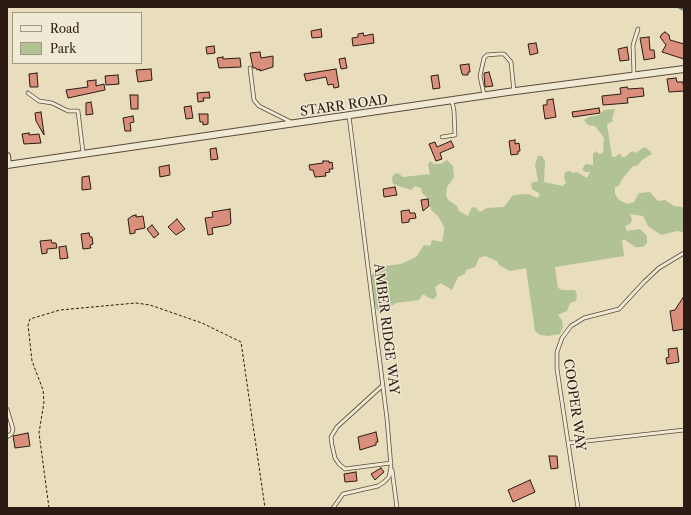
<!DOCTYPE html>
<html>
<head>
<meta charset="utf-8">
<style>
	body { margin:0 }
	#map { position:relative; width:691px; height:515px; overflow:hidden; background:#e8ddbc; font-family:"Libre Caslon Text",serif }
	canvas { display:block }
	.frame { position:absolute; inset:0; border:8px solid #2b1b14; pointer-events:none }
	.legend { position:absolute; left:12px; top:12px; width:130px; height:52px; box-sizing:border-box; background:#f0e9d3; border:1px solid #a19787; margin:0; padding:5px 7px; list-style:none; font-size:12px; color:#2b1b14 }
	.legend li { display:flex; align-items:center; gap:8px; height:20px }
	.legend b { width:20px; border:1px solid #a19787 }
</style>
</head>
<body>
<div id="map">
<canvas width="691" height="515"></canvas>
<div class="frame"></div>
<ul class="legend">
<li><b style="height:5px;background:#f0e9d3"></b>Road</li>
<li><b style="height:11px;background:#b1c294"></b>Park</li>
</ul>
</div>
<script>
const context = document.querySelector('canvas').getContext('2d');
context.lineJoin = 'round';
function fillPath(path, color) { context.fillStyle = color; context.fill(path, 'evenodd'); }
const toPath = rows => new Path2D(rows.map(r => 'M' + r).join(''));
function strokePath(path, color, width, dash) { context.strokeStyle = color; context.lineWidth = width; context.lineCap = dash ? 'butt' : 'round'; context.setLineDash(dash || []); context.stroke(path); }
function write(font, color, halo, rows, align = 'center') {
  context.font = font + ' "Libre Caslon Text",serif'; context.lineWidth = 3; context.setLineDash([]); context.textBaseline = 'middle'; context.strokeStyle = halo; context.fillStyle = color; for (const [text, x, y, turn = 0] of rows) {
    context.save(); context.translate(x, y); context.rotate((+turn || 0) * Math.PI / 180); context.textAlign = isNaN(turn) ? turn : align; if (halo) context.strokeText(text, 0, 0); context.fillText(text, 0, 0); context.restore();
  }
}
fillPath(toPath([
	[615,109,612,118,613,121,607,124,612,157,615,157,620,153,622,157,625,157,632,151,635,153,645,147,650,151,652,154,642,160,638,165,632,167,622,179,619,186,615,187,615,194,619,200,628,204,634,202,639,193,650,192,658,201,665,200,674,206,682,207,684,209,684,240,683,232,677,231,661,235,648,226,643,216,630,214,632,220,630,224,625,226,627,231,640,229,647,236,647,243,643,247,635,247,624,239,622,241,624,256,555,267,558,288,562,290,575,290,577,295,576,301,570,303,567,311,558,315,562,320,563,327,560,334,548,336,540,335,535,331,526,268,510,271,499,265,497,261,485,256,479,258,475,267,466,270,465,274,458,277,452,290,441,283,435,287,437,295,434,299,429,298,423,294,419,300,396,303,379,313,375,306,371,276,377,267,401,264,416,257,424,245,430,246,432,240,442,242,444,232,444,227,438,216,431,210,429,199,422,193,421,188,415,186,411,190,393,184,392,178,394,174,398,173,403,177,430,174,428,165,430,161,434,164,441,164,447,160,453,166,454,177,447,187,446,195,448,200,457,206,459,211,468,216,472,207,476,208,480,212,487,208,504,207,513,195,528,194,538,198,540,194,532,189,531,183,538,181,535,165,538,156,542,156,545,161,544,182,563,186,566,183,564,178,565,172,570,171,573,173,577,172,587,178,590,172,585,172,582,169,586,164,593,165,593,154,596,151,599,154,603,153,604,138,595,126,588,125,584,120,589,117,599,115,604,110]
]), '#b1c294');
strokePath(toPath([
	[678,7,684,10]
]), '#6c7b76', 2);
const building = toPath([
	[321,29,322,37,312,38,311,31,321,29],
	[665,32,669,35,670,40,684,44,684,59,662,52,666,45,660,37,662,34,665,32],
	[363,33,364,36,373,34,374,43,353,46,352,38,358,37,358,34,363,33],
	[649,37,650,50,654,50,655,58,644,60,640,38,649,37],
	[536,43,538,53,530,55,528,44,536,43],
	[214,46,215,53,207,54,206,47,214,46],
	[627,47,629,60,620,61,618,49,627,47],
	[260,52,261,58,273,56,273,67,260,71,260,69,257,70,256,68,253,68,250,53,260,52],
	[223,57,223,59,240,58,241,67,219,68,217,58,223,57],
	[345,58,347,68,341,69,339,59,345,58],
	[469,64,470,72,468,72,468,75,463,75,462,74,460,65,469,64],
	[151,69,152,80,138,82,136,70,151,69],
	[336,69,339,87,334,88,333,84,328,85,326,77,306,81,304,74,336,69],
	[489,72,493,86,485,87,484,73,489,72],
	[37,73,38,87,30,87,29,74,37,73],
	[118,75,119,84,106,85,105,76,118,75],
	[438,75,440,88,433,89,431,76,438,75],
	[676,78,677,82,683,82,684,91,669,92,667,79,676,78],
	[96,80,96,86,104,84,105,90,68,98,66,90,88,87,87,81,96,80],
	[627,87,628,89,643,88,644,96,627,98,628,103,603,105,602,96,621,94,620,88,627,87],
	[209,92,210,98,203,98,204,101,198,102,197,93,209,92],
	[130,95,138,95,138,109,131,109,130,95],
	[553,99,556,117,545,119,543,105,547,105,547,100,553,99],
	[91,102,93,114,86,115,86,103,91,102],
	[191,106,193,118,186,119,184,107,191,106],
	[599,108,600,113,573,117,572,112,599,108],
	[41,112,44,134,44,135,36,121,35,113,41,112],
	[199,114,208,114,208,124,203,125,203,122,200,122,199,114],
	[133,116,134,122,130,123,131,131,125,131,123,118,133,116],
	[29,133,29,135,39,134,41,143,24,144,22,134,29,133],
	[515,140,515,144,519,143,520,151,518,151,518,154,511,155,509,141,515,140],
	[451,141,454,147,440,153,442,159,436,161,429,144,435,142,437,147,451,141],
	[216,148,218,159,211,160,210,149,216,148],
	[323,161,329,161,329,163,332,162,333,169,329,169,330,172,325,173,326,176,315,177,313,170,310,170,309,165,323,163,323,161],
	[169,165,170,175,160,177,159,167,169,165],
	[89,176,91,189,82,190,82,177,89,176],
	[395,187,397,195,384,197,383,189,395,187],
	[428,199,429,206,423,211,421,200,428,199],
	[230,209,231,223,229,225,212,228,213,234,208,235,205,218,213,217,212,212,230,209],
	[409,210,410,213,415,213,416,218,409,219,409,222,402,223,401,211,409,210],
	[136,215,136,217,143,216,145,228,135,230,135,233,130,234,128,219,132,216,136,215],
	[177,219,185,229,176,235,168,227,177,219],
	[152,225,159,234,154,238,147,229,152,225],
	[89,233,90,237,92,237,93,244,90,245,91,248,83,249,81,234,89,233],
	[51,240,52,243,56,243,57,248,47,249,47,253,42,254,40,241,51,240],
	[66,246,68,258,60,259,59,247,66,246],
	[684,296,684,329,673,331,670,311,675,310,684,296],
	[677,348,679,362,667,364,666,358,669,357,668,349,677,348],
	[376,432,378,442,376,442,376,445,360,450,358,437,376,432],
	[28,433,30,446,15,448,13,436,28,433],
	[549,456,557,456,558,468,551,469,549,456],
	[381,468,384,472,375,480,371,474,381,468],
	[356,472,357,481,345,482,344,474,356,472],
	[530,480,535,492,513,502,508,490,530,480]
]);
fillPath(building, '#da8f7c');
strokePath(building, '#2b1b14', 1);
const lane = toPath([
	[250,68,254,100,259,106,291,122],
	[634,75,633,45,638,29],
	[28,93,39,101,52,103,68,111,78,111,83,153],
	[484,95,480,76,484,58,487,55,499,54,504,54,511,62,514,92],
	[442,137,455,135,454,111,452,101],
	[382,386,337,427,331,437,332,445,335,458,339,464,345,469,391,463],
	[7,409,13,429,12,433,7,437],
	[569,443,684,430],
	[392,470,397,508],
	[333,508,343,494,378,486,384,482,389,477,391,467,387,419,349,116],
	[578,508,557,369,557,352,562,338,571,326,584,318,619,309,644,282,659,268,684,253]
]);
const street = toPath([
	[7,156,8,165],
	[7,165,508,92,684,69]
]);
strokePath(lane, '#5a4c3e', 4.5);
strokePath(street, '#5a4c3e', 8);
strokePath(toPath([
	[49,508,39,433,44,402,43,390,32,361,28,325,30,319,60,310,136,303,150,305,202,323,241,342,265,508]
]), '#2b1b14', 1, [3, 2]);
strokePath(lane, '#f0e9d3', 3);
strokePath(street, '#f0e9d3', 6);
write('13px', '#2b1b14', '#f0e9d3', [
	["STARR ROAD",344,106,-8],
	["AMBER RIDGE WAY",386,329,83],
	["COOPER WAY",574,405,82]
]);
</script>
</body>
</html>
